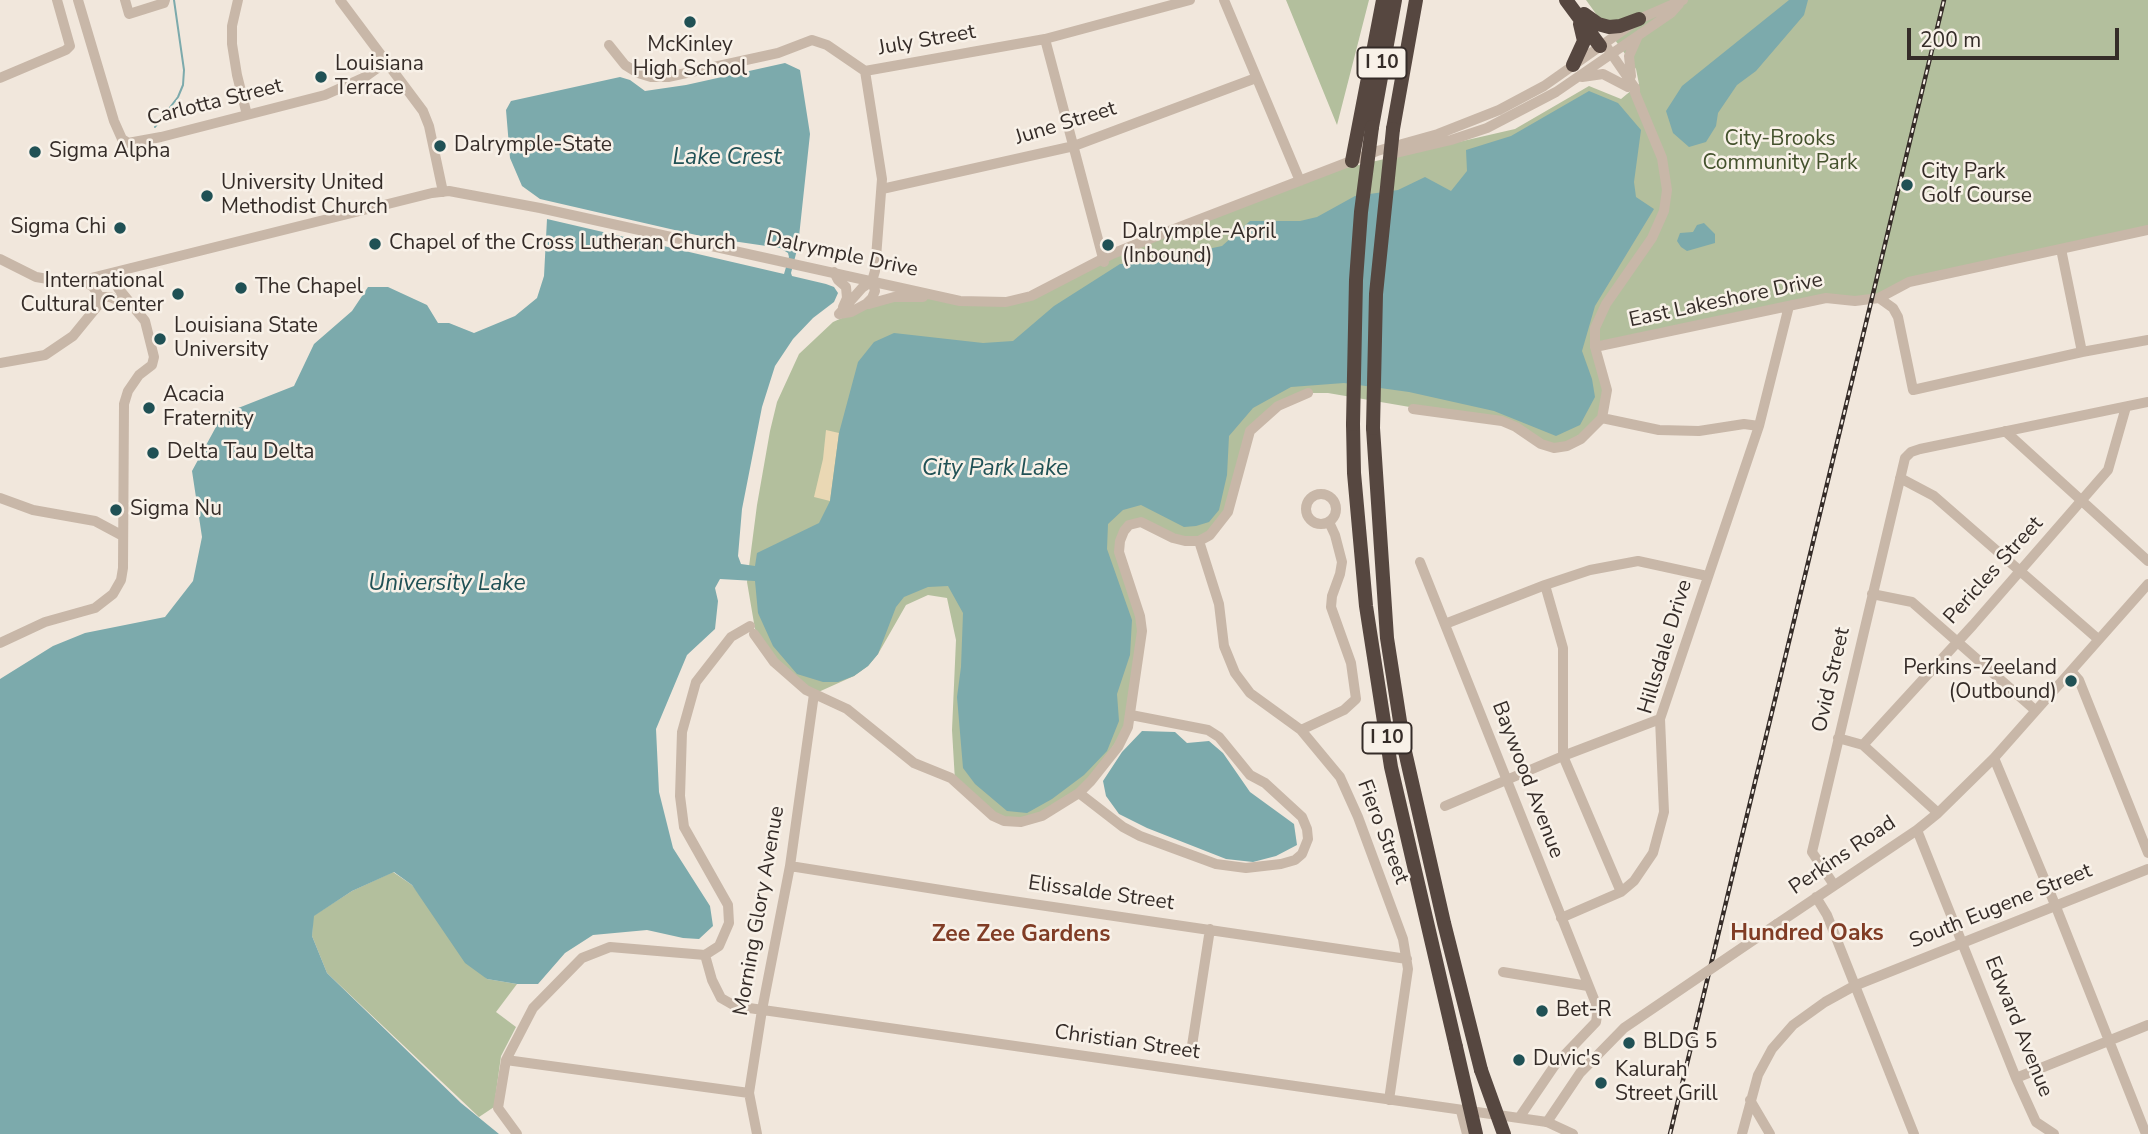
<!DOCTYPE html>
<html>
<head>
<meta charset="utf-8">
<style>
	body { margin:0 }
	#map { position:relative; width:2148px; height:1134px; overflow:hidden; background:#f1e7dc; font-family:"Nunito Sans",sans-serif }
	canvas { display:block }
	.scale { position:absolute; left:1907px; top:28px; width:212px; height:32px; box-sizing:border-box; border:4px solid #352c28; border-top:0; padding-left:9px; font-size:21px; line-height:24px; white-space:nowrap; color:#352c28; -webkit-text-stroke:5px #f8f1e8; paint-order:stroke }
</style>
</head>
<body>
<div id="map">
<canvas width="2148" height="1134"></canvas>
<div class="scale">200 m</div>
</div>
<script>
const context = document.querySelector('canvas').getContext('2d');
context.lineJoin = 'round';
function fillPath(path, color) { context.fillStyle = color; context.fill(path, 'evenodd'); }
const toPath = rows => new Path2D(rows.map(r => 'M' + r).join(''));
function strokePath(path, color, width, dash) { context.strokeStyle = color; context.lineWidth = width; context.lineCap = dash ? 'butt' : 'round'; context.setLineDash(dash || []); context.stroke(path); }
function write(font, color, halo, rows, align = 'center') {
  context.font = font + ' "Nunito Sans",sans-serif'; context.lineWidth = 5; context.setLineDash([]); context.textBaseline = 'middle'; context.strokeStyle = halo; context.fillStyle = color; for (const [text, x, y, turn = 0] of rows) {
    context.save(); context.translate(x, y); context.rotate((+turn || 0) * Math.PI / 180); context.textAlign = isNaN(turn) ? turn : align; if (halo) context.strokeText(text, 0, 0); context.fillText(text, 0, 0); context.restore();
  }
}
fillPath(toPath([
	[1286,0,1369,0,1337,125],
	[1586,0,2148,0,2148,230,1909,282,1879,298,1826,298,1596,346,1607,390,1602,418,1561,448,1541,444,1509,424,1328,393,1308,393,1255,425,1230,507,1215,531,1194,541,1138,522,1126,527,1120,552,1141,623,1129,721,1091,781,1042,816,999,819,955,781,952,730,956,640,947,598,928,595,906,605,878,654,868,666,854,676,814,694,781,670,755,629,747,582,757,505,770,431,777,402,799,354,833,322,882,300,935,296,1017,300,1103,259,1315,175,1515,129,1589,86,1621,99,1639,84,1636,69],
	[393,872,412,885,487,979,517,984,496,1012,516,1027,501,1056,494,1107,479,1117,327,973,312,936,313,916,352,891]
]), '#b3bf9d');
fillPath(toPath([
	[826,430,839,433,830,501,814,497,823,459]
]), '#ead8b4');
fillPath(toPath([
	[1789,0,1808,0,1804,15,1756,71,1737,85,1718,113,1716,126,1706,142,1689,147,1673,133,1666,111,1682,86],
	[785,63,800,70,810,134,798,246,791,273,792,276,826,284,834,287,838,293,834,302,813,318,793,339,775,366,762,407,742,509,738,556,741,564,755,566,757,553,819,523,830,501,839,433,858,362,874,342,894,333,983,343,1013,341,1054,306,1120,264,1141,263,1222,246,1250,221,1300,221,1317,217,1355,196,1398,190,1425,177,1451,191,1467,171,1466,150,1511,136,1589,91,1618,103,1641,130,1634,182,1636,197,1654,209,1595,306,1582,351,1592,379,1595,397,1580,425,1556,436,1494,411,1409,392,1344,383,1291,387,1253,408,1229,436,1227,475,1219,510,1209,522,1196,526,1184,527,1141,505,1123,510,1108,524,1107,549,1132,620,1130,655,1117,694,1119,721,1107,751,1084,775,1052,799,1027,813,1007,811,975,784,963,768,957,697,961,667,963,613,948,586,928,587,904,597,896,607,878,654,868,666,854,676,838,682,823,682,797,674,773,646,758,613,755,581,720,579,715,588,718,601,715,629,687,655,656,729,659,792,673,848,710,906,713,926,699,939,683,938,647,930,593,935,565,953,538,984,517,984,487,979,465,963,412,885,394,872,352,891,314,916,312,936,327,973,461,1103,499,1134,0,1134,0,679,53,646,85,633,165,617,193,581,202,537,192,471,223,414,294,386,314,344,352,311,368,287,388,287,427,305,438,323,449,323,474,333,515,316,537,298,544,276,547,219,784,274,789,257,788,253,780,248,705,237,540,199,522,186,510,158,506,110,511,101,620,77,630,80,645,91,686,85],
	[1704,223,1715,234,1715,243,1687,251,1681,247,1677,241,1680,233,1693,232,1697,225],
	[1142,731,1175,732,1187,743,1209,741,1223,753,1250,792,1294,824,1297,845,1276,856,1253,862,1226,859,1147,828,1119,814,1106,796,1103,781,1122,752]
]), '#7caaac');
strokePath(toPath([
	[155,127,178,97,183,85,184,70,174,0]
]), '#7caaac', 2);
strokePath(toPath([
	[78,0,114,121,122,139,128,143,161,137,325,95,365,77,386,62],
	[125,0,129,14,164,3,165,0],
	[238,0,232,26,232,44,237,75,247,115],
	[340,0,423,111,429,126,443,192],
	[1224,0,1300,181],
	[1045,39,1104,262],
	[609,45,625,65,638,73,651,77,668,77,778,53,812,40,827,45,865,71,1045,39,1190,0],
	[1631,76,1629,56,1637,38],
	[1582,77,1603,74,1628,87],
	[0,78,66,50,70,46,57,0],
	[1396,153,1451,140,1487,128,1556,92,1671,13,1679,4],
	[882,189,1074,146,1256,78],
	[2061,249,2082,352],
	[0,259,36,277,60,281,83,280,432,193,449,191,540,208,960,301,1006,302,1031,296,1112,254,1159,235,1377,151,1438,134,1499,110,1544,86,1639,19,1683,0],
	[834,272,838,280,846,287,847,298,843,307],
	[83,280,93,287,100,297,110,297,128,305],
	[1879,298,1893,308,1898,317,1913,390,2082,352,2148,340],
	[869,304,894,297,923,297],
	[839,314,851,312,866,304,872,298,875,291,872,281,875,271,882,179,865,71],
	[839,314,862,288,872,281],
	[1595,347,1826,298,1855,301,1879,298,1909,282,2148,230],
	[0,363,45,355,73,336,104,298],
	[1413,409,1502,421,1516,427,1541,444,1554,448,1567,446,1581,439,1602,418,1607,390,1595,347,1595,328,1606,304,1652,238,1664,211,1667,190,1662,158,1635,93,1635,88,1604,43],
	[1602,418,1659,430,1699,431,1744,424,1759,426],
	[2005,431,2148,561],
	[1900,478,1934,496,2098,639],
	'1306 509a15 15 0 1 1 30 0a15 15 0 1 1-30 0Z',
	[0,498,33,510,95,521,123,536],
	[1199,541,1219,604,1224,646,1235,673,1250,693,1301,730,1340,777,1358,817,1403,939,1408,969,1389,1100],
	[1420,562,1598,1009,1596,1022,1555,1065,1519,1118],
	[1545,585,1563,648,1563,756,1621,892],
	[1872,594,1912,602,2035,710],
	[1445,624,1545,585,1590,570,1638,561,1707,576],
	[754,634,774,662,806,690,847,709,914,763,951,778,993,816,1004,821,1021,822,1042,816,1079,793,1091,781,1118,747,1128,727,1142,631,1140,616,1119,552,1120,541,1124,531,1129,525,1141,522,1173,538,1185,541,1199,541,1210,535,1228,512,1250,431,1278,406,1308,393],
	[0,643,45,622,95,608,113,594,121,580,123,568,124,404,128,391,139,375,152,365,154,357,145,321,118,288],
	[2071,671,2079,680,2148,853],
	[1301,730,1344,710,1356,699,1351,663,1331,607,1332,596,1340,574,1342,562,1335,535,1329,522],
	[1838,738,1863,745,1938,813],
	[1863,745,1973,625,2108,470,2126,407],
	[1994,758,2056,907,2146,1134],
	[1079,793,1123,827,1140,836,1216,864,1246,868,1281,864,1295,860,1302,854,1308,839,1307,829,1302,817,1265,783,1250,775,1219,737,1208,730,1131,715],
	[1445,806,1563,756,1660,719],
	[1917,830,2016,1078,2036,1122,2054,1134],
	[790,866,985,897,1407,959],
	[1834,885,1812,852,1905,458,1911,452,1920,449,2148,402],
	[1816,897,1827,915,1914,1134],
	[1561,918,1621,892,1634,881,1653,853,1664,812,1660,719,1759,426,1789,306],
	[1777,924,1917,830,1938,813,1994,758,2148,584],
	[705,955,712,980,721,998,735,1006,1547,1122,1573,1134],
	[1503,972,1588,986],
	[1191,1052,1210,929],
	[506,1060,749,1093],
	[2016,1078,2148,1025],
	[1750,1100,1770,1134],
	[1461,1111,1467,1134],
	[517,1134,498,1108,506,1060,533,1008,582,958,610,947,705,955,719,946,729,923,728,905,684,827,680,796,682,732,696,682,731,637,750,626],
	[757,1134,749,1093,762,1010,790,866,814,694],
	[1742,1134,1758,1075,1772,1049,1793,1025,1825,1002,1854,986,2148,869]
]), '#c8b7a8', 10);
strokePath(toPath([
	[1566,0,1600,46],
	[1584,14,1598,24,1609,27,1620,26,1639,19],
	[1573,65,1584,41,1580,24],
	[1372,127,1395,0],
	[1393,129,1416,0],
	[1352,161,1383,0],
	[1353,424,1354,473,1366,606,1391,767,1456,1047],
	[1373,428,1387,638,1404,747,1444,923,1481,1070]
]), '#564740', 14);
const rail = toPath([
	[1670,1134,1944,0]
]);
strokePath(rail, '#352c28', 4.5);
strokePath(rail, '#f8f1e8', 2, [5]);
strokePath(toPath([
	[1547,1122,1580,1073,1624,1028,1777,924]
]), '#c8b7a8', 10);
strokePath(toPath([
	[1353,424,1356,280,1361,212,1372,127],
	[1373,428,1376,294,1393,129],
	[1456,1047,1476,1134],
	[1481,1070,1504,1134]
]), '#564740', 14);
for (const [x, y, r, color] of [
	[690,22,7,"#205155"],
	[321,77,7,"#205155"],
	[440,146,7,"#205155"],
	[35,152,7,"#205155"],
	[1907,185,7,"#205155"],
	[207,196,7,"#205155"],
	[120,228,7,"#205155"],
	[375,244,7,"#205155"],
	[1108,245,7,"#205155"],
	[241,288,7,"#205155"],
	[178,294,7,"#205155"],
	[160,339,7,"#205155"],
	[149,408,7,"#205155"],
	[153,453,7,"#205155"],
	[116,510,7,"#205155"],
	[2071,681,7,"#205155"],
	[1542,1011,7,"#205155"],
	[1629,1043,7,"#205155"],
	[1519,1060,7,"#205155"],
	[1601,1083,7,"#205155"]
]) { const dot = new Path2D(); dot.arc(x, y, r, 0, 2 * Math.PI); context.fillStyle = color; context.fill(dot); strokePath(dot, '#f8f1e8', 2.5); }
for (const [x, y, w] of [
	[1382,63,49],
	[1387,738,49]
]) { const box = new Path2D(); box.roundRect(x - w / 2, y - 15.5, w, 31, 5); context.fillStyle = '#f8f1e8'; context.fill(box); strokePath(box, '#352c28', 2); }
write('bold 19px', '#352c28', null, [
	["I 10",1382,63],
	["I 10",1387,738]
]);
write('21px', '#352c28', '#f8f1e8', [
	["July Street",927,41,-10],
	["Carlotta Street",215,103,-14],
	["June Street",1066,124,-17],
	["Dalrymple Drive",842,255,12],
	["East Lakeshore Drive",1726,301,-12],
	["Pericles Street",1994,571,-48],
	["Hillsdale Drive",1666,647,-73],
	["Ovid Street",1832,680,-77],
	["Baywood Avenue",1527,780,69],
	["Fiero Street",1382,832,69],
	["Perkins Road",1843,856,-34],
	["Elissalde Street",1101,894,8],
	["South Eugene Street",2001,907,-22],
	["Morning Glory Avenue",760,911,-80],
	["Edward Avenue",2018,1027,68],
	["Christian Street",1127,1043,8]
]);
write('21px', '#352c28', '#f8f1e8', [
	["McKinley",690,46,"center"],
	["High School",690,70,"center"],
	["Louisiana",335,65],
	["Terrace",335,89],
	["Dalrymple-State",454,146],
	["Sigma Alpha",49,152],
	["City Park",1921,173],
	["Golf Course",1921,197],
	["University United",221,184],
	["Methodist Church",221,208],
	["Sigma Chi",106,228,"right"],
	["Dalrymple-April",1122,233],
	["(Inbound)",1122,257],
	["Chapel of the Cross Lutheran Church",389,244],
	["International",164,282,"right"],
	["Cultural Center",164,306,"right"],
	["The Chapel",255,288],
	["Louisiana State",174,327],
	["University",174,351],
	["Acacia",163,396],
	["Fraternity",163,420],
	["Delta Tau Delta",167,453],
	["Sigma Nu",130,510],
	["Perkins-Zeeland",2057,669,"right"],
	["(Outbound)",2057,693,"right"],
	["Bet-R",1556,1011],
	["BLDG 5",1643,1043],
	["Duvic's",1533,1060],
	["Kalurah",1615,1071],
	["Street Grill",1615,1095]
], 'left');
write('21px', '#44522d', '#f8f1e8', [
	["City-Brooks",1780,140],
	["Community Park",1780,164]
]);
write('italic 23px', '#205155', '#f8f1e8', [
	["Lake Crest",727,158],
	["City Park Lake",995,469],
	["University Lake",447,584]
]);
write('bold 23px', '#803c25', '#f8f1e8', [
	["Hundred Oaks",1807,934],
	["Zee Zee Gardens",1021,935]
]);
</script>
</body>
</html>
